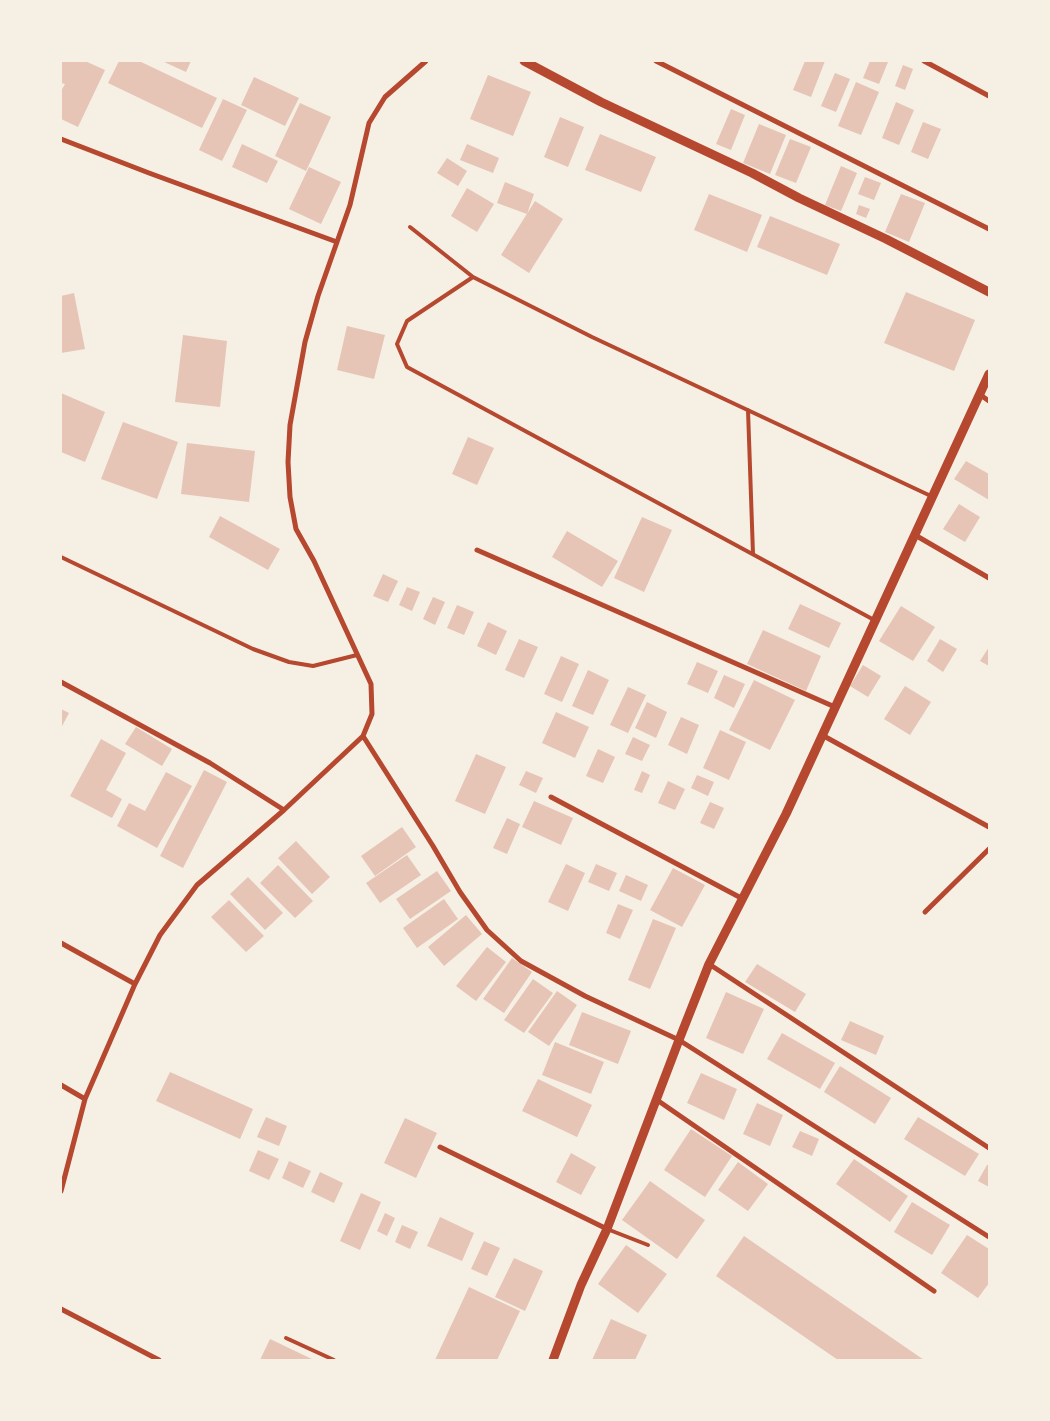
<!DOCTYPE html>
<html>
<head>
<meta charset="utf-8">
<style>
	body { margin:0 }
	#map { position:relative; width:1050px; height:1421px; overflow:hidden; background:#f6efe4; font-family:Manrope,sans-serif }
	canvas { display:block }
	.frame { position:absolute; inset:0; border:62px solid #f6efe4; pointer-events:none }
</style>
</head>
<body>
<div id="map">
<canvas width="1050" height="1421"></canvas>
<div class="frame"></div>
</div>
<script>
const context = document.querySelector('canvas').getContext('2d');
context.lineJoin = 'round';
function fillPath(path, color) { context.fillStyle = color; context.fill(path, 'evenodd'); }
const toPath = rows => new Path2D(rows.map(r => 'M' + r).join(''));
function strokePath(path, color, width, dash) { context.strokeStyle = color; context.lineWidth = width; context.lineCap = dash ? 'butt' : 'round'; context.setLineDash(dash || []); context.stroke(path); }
fillPath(toPath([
	[61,61,85,61,105,70,78,127,61,119,61,91,65,84,61,83],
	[119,61,139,61,217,98,202,128,108,83],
	[162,61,191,61,186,72],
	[805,61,825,61,811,97,793,90],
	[870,61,888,62,879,84,863,78],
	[903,65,913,69,905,90,895,86],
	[835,73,850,79,836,112,821,106],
	[488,75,531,92,513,136,470,119],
	[254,77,299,98,285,126,241,105],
	[856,82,879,92,861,135,838,126],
	[223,99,247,110,222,161,199,150],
	[896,102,914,110,899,145,882,138],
	[300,103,331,117,306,171,275,156],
	[731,109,745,115,731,150,716,144],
	[560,117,584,127,568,167,544,157],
	[923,122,941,129,928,159,911,152],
	[759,124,786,135,770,174,743,163],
	[600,134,656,157,641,192,585,170],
	[790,139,811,147,796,183,775,175],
	[242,144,278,161,267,183,232,167],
	[467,144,499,158,493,173,460,160],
	[447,158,467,171,458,186,437,173],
	[841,166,857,173,841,211,825,205],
	[309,167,341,182,321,224,289,209],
	[865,177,881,183,874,200,858,194],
	[505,182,534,194,527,214,497,203],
	[467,188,494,204,477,232,451,216],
	[709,194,762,215,747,252,694,230],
	[901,194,925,203,909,242,885,232],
	[535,201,563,219,529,273,501,255],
	[859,205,870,209,866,218,856,214],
	[770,216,840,244,827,275,757,247],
	[906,292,975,320,954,371,884,343],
	[74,293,85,349,61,353,61,296],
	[347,326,385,335,374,379,337,370],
	[183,335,227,341,220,407,175,402],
	[61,393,105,412,85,462,61,452],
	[123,422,178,442,157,499,101,479],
	[468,437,494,448,477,485,452,474],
	[187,443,255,451,249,502,181,494],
	[966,461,989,474,989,500,954,479],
	[959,504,980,517,965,542,943,529],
	[220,516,280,549,268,570,209,537],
	[642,517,672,530,644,592,614,578],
	[567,531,618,561,602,587,552,557],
	[383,574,398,581,388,602,373,596],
	[407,587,420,592,412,611,399,605],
	[433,597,445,602,435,625,423,619],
	[800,604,841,623,829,648,788,629],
	[457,605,474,612,464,635,447,628],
	[901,606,935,627,913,661,879,641],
	[488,622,507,631,496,655,477,646],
	[763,630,821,656,806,691,747,664],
	[519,639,538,647,524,678,505,670],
	[940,639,957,649,943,672,927,661],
	[989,647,989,666,980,661],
	[561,656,579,664,562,702,544,694],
	[697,662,718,671,708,693,687,684],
	[863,665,881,676,868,697,850,686],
	[588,670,609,680,593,715,572,706],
	[724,675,745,684,734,708,714,698],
	[754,680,795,700,770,750,729,730],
	[905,686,931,702,910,735,884,719],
	[628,687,646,695,628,733,610,725],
	[647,702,667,712,656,738,635,728],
	[61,709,69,713,61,728],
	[556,712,589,727,575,758,542,743],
	[681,717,699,725,687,754,668,745],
	[136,727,172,749,162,766,125,744],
	[720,730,746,742,729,780,703,768],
	[633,737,650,745,642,761,625,754],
	[101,739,126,753,106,790,122,799,112,818,70,796],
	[598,749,615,757,603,783,586,776],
	[476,754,506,767,485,814,455,801],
	[204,770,227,782,183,868,160,856],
	[526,771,543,778,536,793,519,785],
	[642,771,650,775,642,793,634,790],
	[166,772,192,786,157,848,117,826,129,803,145,811],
	[697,775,714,782,708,796,691,788],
	[668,781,685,789,675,810,658,803],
	[534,801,573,818,561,845,522,827],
	[710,802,724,808,714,829,700,823],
	[507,818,520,824,507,854,493,848],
	[402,827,416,847,375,876,361,856],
	[296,841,330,877,312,894,278,858],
	[407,855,421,875,380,903,366,883],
	[566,864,585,873,568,911,548,902],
	[596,864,617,873,609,891,588,882],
	[278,865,313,901,295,918,260,883],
	[673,868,705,885,682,927,650,910],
	[437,871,451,891,410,919,396,899],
	[626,875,648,885,641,901,619,891],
	[248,877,283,913,265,930,230,894],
	[444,899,458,919,417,948,403,928],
	[229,900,264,936,246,952,211,917],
	[618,904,633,910,620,939,606,933],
	[466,915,482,934,444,966,428,947],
	[653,919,676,928,650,989,628,980],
	[487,947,506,962,476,1001,456,986],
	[512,958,532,972,504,1013,483,999],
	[757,964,806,994,795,1012,745,982],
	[533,979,553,993,524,1033,504,1020],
	[557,991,577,1005,549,1046,528,1032],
	[726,992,764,1009,743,1054,706,1038],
	[582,1012,631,1031,618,1064,569,1045],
	[850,1021,884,1036,876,1055,841,1040],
	[782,1033,835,1063,820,1089,767,1059],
	[555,1042,604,1062,591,1094,542,1075],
	[840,1066,891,1098,875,1124,824,1092],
	[170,1072,253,1109,240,1139,156,1101],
	[701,1073,737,1089,724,1120,687,1103],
	[538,1079,592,1105,577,1137,522,1111],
	[757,1103,783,1115,770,1146,743,1134],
	[266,1117,287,1126,279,1146,257,1137],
	[918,1117,979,1154,965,1176,904,1139],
	[405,1118,437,1133,416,1178,384,1163],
	[691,1129,732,1156,705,1197,664,1170],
	[800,1131,819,1139,812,1156,792,1147],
	[258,1150,279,1159,269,1180,249,1171],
	[571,1153,596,1167,581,1195,556,1182],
	[854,1159,908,1196,890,1222,836,1184],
	[289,1161,311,1171,303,1188,282,1178],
	[738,1162,768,1184,748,1211,718,1190],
	[987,1165,989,1165,989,1187,978,1181],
	[320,1172,343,1183,334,1203,311,1192],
	[650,1181,705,1220,677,1259,622,1220],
	[361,1193,381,1202,360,1250,340,1241],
	[912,1202,950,1225,932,1255,894,1232],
	[385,1213,395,1218,387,1236,377,1231],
	[440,1217,474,1233,462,1261,427,1246],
	[402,1225,418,1232,410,1249,395,1242],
	[967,1235,989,1249,989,1283,978,1298,941,1273],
	[744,1236,924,1360,838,1360,716,1276],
	[484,1241,500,1248,487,1276,471,1269],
	[626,1245,667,1274,638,1313,598,1284],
	[514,1258,543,1271,525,1311,495,1297],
	[469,1287,520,1311,497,1360,435,1360],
	[611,1319,647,1335,635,1360,592,1360],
	[270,1339,314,1360,260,1360]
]), '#e6c5b7');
strokePath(toPath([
	[410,227,473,277,592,337,933,497],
	[473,277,407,321,397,344,407,367,876,621],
	[748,410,753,554],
	[61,557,253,649,289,662,313,666,357,655],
	[607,1229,648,1245],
	[286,1338,334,1360]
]), '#b5482f', 4);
strokePath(toPath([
	[656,61,989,229],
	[924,61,989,96],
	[61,139,149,173,337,242],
	[979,394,989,401],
	[915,535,989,578],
	[477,550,835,707],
	[61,682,210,763,284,810],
	[822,735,989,827],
	[363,736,433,846,460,892,487,930,521,961,585,996,679,1040,989,1237],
	[551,797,743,899],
	[925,912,989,849],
	[61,943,135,984],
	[709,964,989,1148],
	[61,1085,85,1099],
	[657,1100,934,1291],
	[440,1147,607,1229],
	[61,1191,85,1099,135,984,160,935,197,885,284,810,363,736,372,714,371,684,314,561,296,529,290,497,288,462,290,425,305,342,318,296,350,205,369,123,385,97,426,61],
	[61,1309,159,1360]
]), '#b5482f', 5);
strokePath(toPath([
	[524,61,601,102,752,173,799,198,886,239,989,292],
	[553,1360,581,1285,607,1229,679,1040,709,964,786,814,989,374]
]), '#b5482f', 9);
</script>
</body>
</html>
